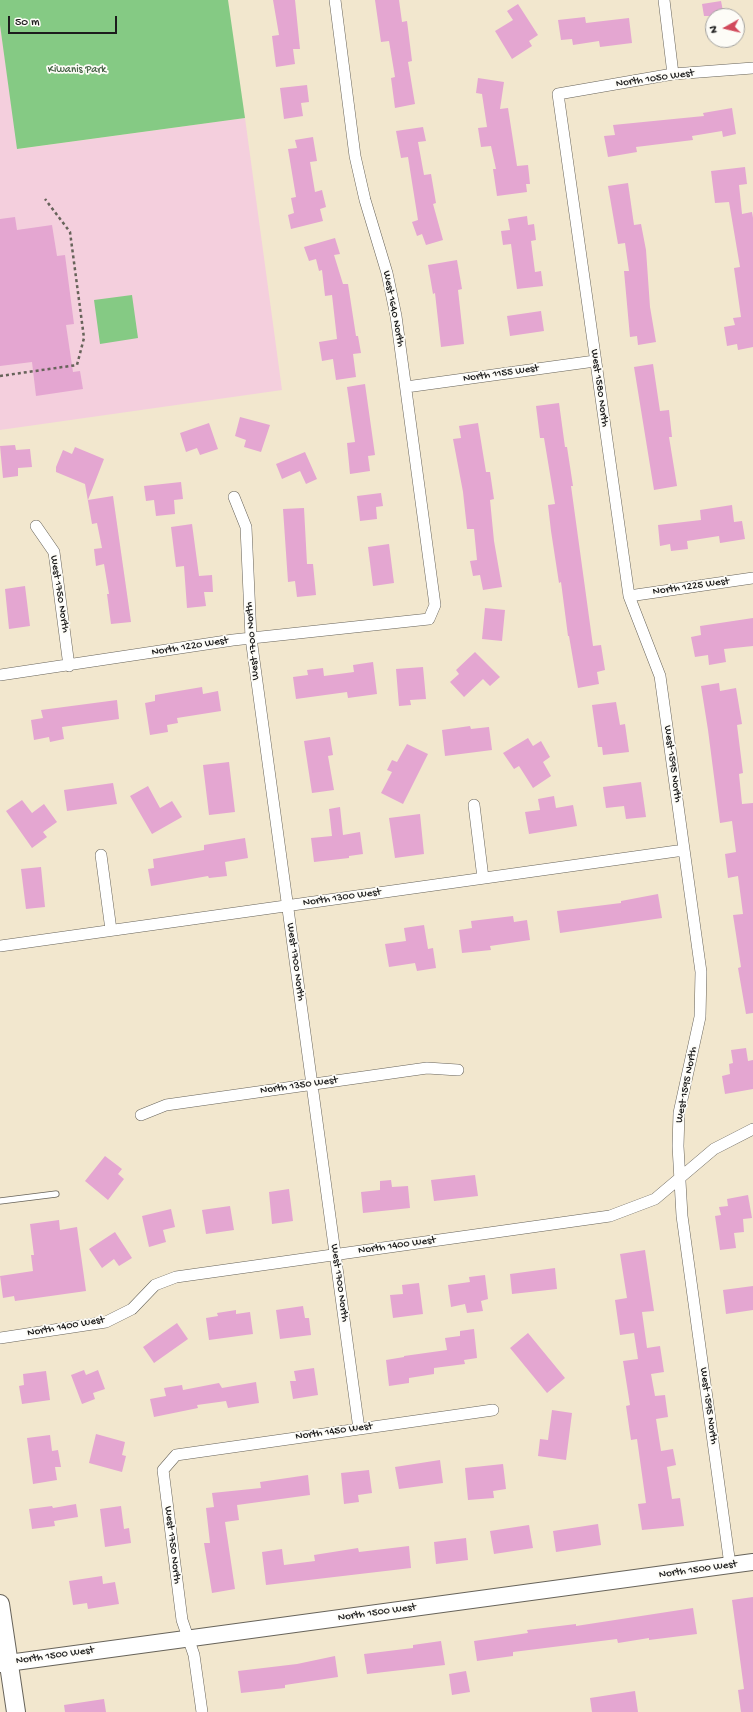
<!DOCTYPE html>
<html>
<head>
<meta charset="utf-8">
<style>
	body { margin:0 }
	#map { position:relative; width:753px; height:1712px; overflow:hidden; background:#f2e7ce; font-family:"Gochi Hand",sans-serif }
	canvas { display:block }
	.north { position:absolute; left:705px; top:8px; width:40px; height:40px; box-sizing:border-box; background:#fdfcf7; border:1px solid #a3a29f; border-radius:50%; rotate:262deg; font-size:11px; font-weight:700; line-height:16px; text-align:center; color:#1c1c1c }
	.north::after { content:''; display:block; margin:auto; width:14px; height:18px; background:#d1495b; clip-path:polygon(50% 0,100% 100%,50% 72%,0 100%) }
	.scale { position:absolute; left:8px; top:16px; width:109px; height:18px; box-sizing:border-box; border:2px solid #1c1c1c; border-top:0; padding-left:5px; font-size:12px; line-height:14px; white-space:nowrap; color:#1c1c1c; -webkit-text-stroke:3px #fdfcf7; paint-order:stroke }
</style>
</head>
<body>
<div id="map">
<canvas width="753" height="1712"></canvas>
<div class="north">N</div>
<div class="scale">50 m</div>
</div>
<script>
const context = document.querySelector('canvas').getContext('2d');
context.lineJoin = 'round';
function fillPath(path, color) { context.fillStyle = color; context.fill(path, 'evenodd'); }
const toPath = rows => new Path2D(rows.map(r => 'M' + r).join(''));
function strokePath(path, color, width, dash) { context.strokeStyle = color; context.lineWidth = width; context.lineCap = dash ? 'butt' : 'round'; context.setLineDash(dash || []); context.stroke(path); }
function write(font, color, halo, rows, align = 'center') {
  context.font = font + ' "Gochi Hand",sans-serif'; context.lineWidth = 3.5; context.setLineDash([]); context.textBaseline = 'middle'; context.strokeStyle = halo; context.fillStyle = color; for (const [text, x, y, turn = 0] of rows) {
    context.save(); context.translate(x, y); context.rotate((+turn || 0) * Math.PI / 180); context.textAlign = isNaN(turn) ? turn : align; if (halo) context.strokeText(text, 0, 0); context.fillText(text, 0, 0); context.restore();
  }
}
fillPath(toPath([
	[0,25,18,149,245,118,282,390,0,430]
]), '#f4cfdd');
fillPath(toPath([
	[0,0,228,0,245,118,17,149,0,25],
	[132,295,138,338,100,344,94,300]
]), '#85ca84');
fillPath(toPath([
	[273,0,295,0,300,49,293,49,295,64,276,67,272,36,279,35],
	[375,0,399,0,402,22,407,21,412,61,408,62,415,104,395,108,391,78,395,77,389,41,381,42],
	[721,1,724,16,704,16,702,4],
	[518,4,538,35,529,41,532,46,512,59,495,31,513,20,507,11],
	[585,17,586,23,629,18,632,43,600,47,599,41,573,45,572,39,561,40,558,20],
	[478,78,504,82,500,109,508,108,517,166,528,165,530,184,526,184,527,192,497,196,493,169,496,169,491,146,481,147,478,128,487,127,482,94,476,93],
	[307,85,309,102,301,103,303,116,284,119,280,88],
	[732,108,736,134,723,137,722,131,692,136,693,140,636,147,637,152,608,157,604,136,615,135,613,125,704,116,703,113],
	[423,127,426,141,418,142,424,175,431,174,436,203,433,204,443,240,426,245,422,234,417,236,412,222,418,220,408,157,401,158,396,131],
	[313,137,317,161,310,162,315,192,322,190,326,207,320,209,323,221,291,229,288,215,294,213,291,198,296,197,288,149,297,148,295,140],
	[745,167,747,184,739,185,742,214,752,212,753,218,753,347,738,350,737,344,727,346,724,327,735,325,733,318,741,317,734,268,740,267,729,202,715,203,711,171],
	[628,183,634,225,641,224,646,250,650,307,656,342,638,345,637,336,630,337,624,271,629,271,625,243,618,244,608,186],
	[527,216,528,225,534,224,536,240,531,241,535,272,541,271,543,286,517,289,511,244,503,245,501,231,510,230,508,219],
	[15,217,17,230,52,225,57,256,65,255,74,324,66,325,73,372,80,371,83,389,36,396,32,362,0,366,0,219],
	[335,238,340,254,334,255,343,284,348,284,356,336,358,336,361,353,353,354,356,377,336,380,333,359,322,361,319,342,337,339,332,295,325,296,322,270,319,271,316,259,309,261,304,247],
	[457,260,462,289,458,290,464,344,441,347,435,293,433,294,428,265],
	[541,311,544,331,510,336,507,316],
	[653,364,660,411,669,410,672,437,669,437,677,486,654,490,634,367],
	[365,384,375,455,368,456,370,471,350,474,347,443,355,442,347,387],
	[559,403,565,447,567,447,573,486,571,486,593,646,601,645,605,670,597,672,599,684,578,688,569,636,568,636,561,582,559,583,551,531,548,505,555,504,544,438,540,438,536,406],
	[240,417,270,425,261,452,244,447,246,440,235,436],
	[209,423,218,449,200,455,197,448,186,452,180,433],
	[478,423,486,472,490,472,494,499,490,500,494,541,502,587,483,590,480,575,473,576,470,561,477,560,474,529,467,529,463,492,453,439,461,438,459,426],
	[15,445,16,450,30,449,32,467,18,468,18,476,3,478,0,446],
	[75,447,104,459,88,500,113,496,131,622,111,624,107,594,109,594,104,564,96,566,94,549,102,548,97,523,92,524,85,484,56,472,56,467,63,450,72,454],
	[305,452,317,479,306,484,300,471,282,479,276,464],
	[181,482,183,499,174,500,175,514,156,516,154,500,146,501,144,486],
	[381,493,383,506,376,507,377,519,360,521,357,496],
	[732,505,734,522,742,521,745,539,720,543,719,536,687,541,688,549,671,551,670,544,660,546,658,525,701,520,700,510],
	[304,508,307,564,313,564,316,595,297,597,295,581,288,582,283,509],
	[192,524,199,576,212,575,213,592,204,592,206,606,187,608,184,566,176,567,171,527],
	[389,544,394,583,373,586,368,547],
	[25,586,30,626,9,629,5,589],
	[485,608,505,610,502,641,482,639],
	[753,618,753,646,724,649,726,662,709,665,708,655,695,657,691,637,701,635,700,626],
	[475,652,500,677,490,686,483,679,464,697,450,682,459,674,456,670],
	[373,662,377,694,348,698,347,692,296,699,293,677,308,675,307,670,323,668,324,676,354,672,353,665],
	[423,667,426,699,410,700,411,705,399,706,396,669],
	[719,683,720,691,736,688,742,724,737,725,743,773,739,774,742,804,753,803,753,1013,746,1014,738,968,741,967,733,915,743,914,738,876,728,878,725,854,736,852,732,821,720,823,708,730,701,686],
	[202,687,203,694,218,691,221,711,177,718,178,723,167,725,168,732,150,735,145,703,155,701,155,695],
	[117,700,119,719,62,727,64,739,50,742,49,737,34,740,31,720,43,718,41,710],
	[616,702,620,725,625,724,629,752,603,755,602,747,598,747,592,705],
	[470,726,471,729,489,727,492,750,445,756,442,730],
	[330,737,333,755,328,756,334,790,312,793,304,741],
	[528,738,533,746,541,741,550,757,543,762,551,776,533,788,519,766,514,769,503,753],
	[407,744,428,754,403,804,381,793,392,772,387,770,392,760,397,762],
	[229,762,235,812,209,815,203,765],
	[641,782,646,817,626,819,624,806,606,808,603,787],
	[113,783,117,804,67,811,64,790],
	[148,786,160,808,172,801,182,817,152,834,130,796],
	[554,796,556,808,573,805,577,826,529,834,525,812,540,810,538,799],
	[22,800,32,813,44,804,57,822,43,832,47,837,32,848,6,811],
	[340,807,343,835,360,832,363,854,349,856,349,858,314,862,311,838,332,836,329,809],
	[420,814,424,854,395,858,389,818],
	[245,838,248,858,225,862,227,876,209,878,208,876,151,886,148,869,154,868,153,859,204,850,204,845],
	[41,867,45,907,26,909,21,869],
	[658,894,662,918,560,933,557,911,621,903,621,901],
	[513,916,514,922,527,920,530,940,490,946,491,950,462,953,459,930,472,928,471,921],
	[424,925,428,949,433,948,436,968,417,971,415,963,389,967,385,944,406,941,404,928],
	[746,1048,748,1061,753,1060,753,1089,725,1094,722,1076,730,1074,729,1064,733,1063,731,1050],
	[105,1156,122,1169,118,1174,124,1179,108,1200,85,1181],
	[475,1175,478,1196,434,1201,431,1180],
	[391,1180,392,1187,408,1186,410,1208,363,1213,361,1192,380,1190,380,1181],
	[289,1189,293,1221,272,1224,269,1192],
	[748,1195,752,1218,743,1219,744,1232,734,1233,736,1248,720,1250,715,1216,721,1215,719,1207,728,1206,727,1199],
	[230,1206,234,1230,206,1234,202,1210],
	[171,1209,175,1227,163,1230,166,1242,149,1247,142,1216],
	[59,1220,60,1230,77,1227,86,1291,15,1301,14,1296,3,1298,0,1276,33,1271,31,1255,34,1255,30,1224],
	[115,1232,132,1258,119,1266,114,1259,102,1268,89,1249],
	[645,1250,654,1311,642,1312,647,1348,660,1346,664,1372,651,1374,655,1396,665,1395,668,1417,656,1419,661,1451,673,1449,676,1465,667,1467,672,1499,680,1498,684,1526,642,1530,638,1504,646,1503,637,1439,631,1440,626,1406,630,1405,623,1361,638,1359,634,1333,620,1335,615,1300,627,1298,620,1254],
	[555,1268,557,1289,512,1294,510,1274],
	[485,1275,488,1299,481,1301,483,1311,467,1313,465,1304,451,1307,448,1285,470,1282,469,1277],
	[419,1283,423,1314,393,1318,390,1295,403,1294,402,1285],
	[753,1286,753,1310,726,1314,723,1290],
	[303,1306,305,1318,309,1318,311,1335,280,1339,276,1310],
	[236,1310,236,1314,250,1312,253,1334,209,1340,206,1318,218,1316,217,1313],
	[177,1323,188,1339,154,1363,143,1347],
	[474,1329,477,1358,464,1360,465,1364,434,1368,434,1374,409,1378,409,1383,389,1386,386,1360,404,1357,404,1356,447,1350,445,1338,460,1336,460,1331],
	[528,1333,565,1378,547,1393,510,1348],
	[314,1368,318,1395,293,1399,290,1381,296,1381,294,1371],
	[84,1370,86,1375,98,1370,105,1389,93,1393,95,1399,82,1404,71,1375],
	[46,1371,50,1400,22,1404,19,1386,24,1385,23,1374],
	[256,1382,259,1403,228,1408,226,1401,197,1405,198,1408,154,1417,150,1399,166,1396,164,1388,182,1385,183,1390,219,1383,222,1388],
	[552,1410,572,1413,566,1460,538,1456,540,1439,548,1440],
	[96,1434,125,1442,122,1455,126,1456,122,1472,89,1463],
	[50,1435,52,1451,58,1450,61,1467,55,1467,57,1480,33,1484,27,1438],
	[440,1460,443,1483,399,1489,395,1467],
	[503,1464,506,1489,493,1491,494,1498,468,1500,465,1468],
	[369,1470,372,1493,358,1495,359,1502,344,1504,341,1473],
	[308,1475,310,1495,237,1505,239,1520,225,1522,235,1589,212,1593,204,1543,210,1543,206,1508,214,1507,212,1493,261,1488,260,1482],
	[76,1504,78,1517,54,1521,55,1526,32,1529,29,1509,52,1506,53,1508],
	[121,1506,124,1529,129,1528,131,1543,105,1547,100,1509],
	[598,1524,601,1545,556,1552,553,1531],
	[529,1525,533,1548,494,1554,490,1531],
	[466,1538,468,1560,436,1564,434,1542],
	[409,1546,411,1568,266,1585,262,1552,282,1549,284,1565,315,1561,314,1555,358,1548,359,1552],
	[102,1576,103,1584,115,1582,119,1604,88,1609,87,1603,73,1605,69,1581],
	[753,1597,753,1712,741,1712,738,1690,744,1689,732,1600],
	[693,1608,697,1634,649,1640,649,1638,618,1643,617,1639,513,1652,513,1656,477,1661,474,1641,528,1633,527,1630,576,1624,576,1626],
	[441,1641,445,1665,367,1674,364,1654,413,1648,413,1645],
	[335,1656,338,1677,285,1685,285,1688,241,1693,238,1671,297,1664],
	[466,1671,470,1692,452,1695,449,1674],
	[635,1691,638,1712,592,1712,590,1698],
	[104,1699,106,1712,65,1712,64,1705]
]), '#e4a6d1');
const lane = toPath([
	[0,1201,56,1194]
]);
const street = toPath([
	[664,0,673,74],
	[406,387,595,361],
	[234,497,246,527,251,638,359,1429],
	[36,526,54,552,69,666],
	[629,596,753,578],
	[0,675,233,640,429,619,435,605,396,316,387,273,365,200,355,156,335,0],
	[474,805,483,878],
	[101,855,111,930],
	[0,946,684,850],
	[141,1115,166,1105,427,1068,458,1070],
	[0,1338,106,1322,132,1309,155,1285,176,1277,610,1216,655,1199,714,1149,753,1129],
	[730,1565,682,1216,678,1146,679,1113,700,1017,701,972,660,676,629,596,558,94,673,74,753,68],
	[202,1712,194,1655,182,1620,163,1470,176,1455,493,1410]
]);
const secondary = toPath([
	[0,1664,753,1562]
]);
const primary = toPath([
	[0,1604,16,1712]
]);
strokePath(lane, '#67635a', 7);
strokePath(street, '#67635a', 12);
strokePath(secondary, '#67635a', 18);
strokePath(primary, '#67635a', 20);
strokePath(toPath([
	[0,376,77,365,84,338,70,232,45,199]
]), '#67635a', 2.5, [3, 3]);
strokePath(lane, '#fff', 5.5);
strokePath(street, '#fff', 11);
strokePath(secondary, '#fff', 16);
strokePath(primary, '#fff', 18);
write('11px', '#466246', '#fdfcf7', [
	["Kiwanis Park",77,70]
]);
write('11px', '#1c1c1c', '#fdfcf7', [
	["North 1050 West",655,79,-8],
	["West 1640 North",393,309,79],
	["North 1155 West",501,374,-8],
	["West 1580 North",599,388,82],
	["North 1225 West",691,587,-8],
	["West 1750 North",59,594,81],
	["West 1700 North",253,641,-95],
	["North 1220 West",190,647,-9],
	["West 1595 North",672,764,82],
	["North 1300 West",342,898,-8],
	["West 1700 North",295,962,82],
	["West 1595 North",687,1085,-79],
	["North 1350 West",299,1086,-8],
	["North 1400 West",397,1246,-8],
	["West 1700 North",339,1283,82],
	["North 1400 West",66,1327,-10],
	["West 1595 North",708,1406,82],
	["North 1450 West",334,1432,-8],
	["West 1750 North",172,1545,83],
	["North 1500 West",698,1570,-8],
	["North 1500 West",377,1613,-8],
	["North 1500 West",55,1656,-8]
]);
</script>
</body>
</html>
